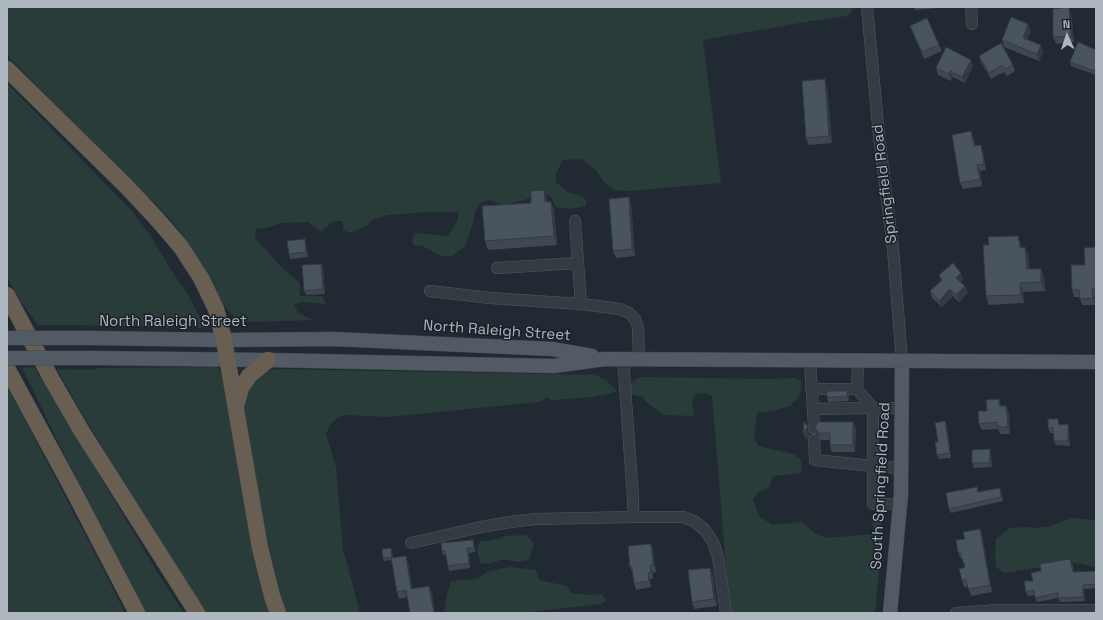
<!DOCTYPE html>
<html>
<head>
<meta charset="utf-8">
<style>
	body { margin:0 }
	#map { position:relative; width:1103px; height:620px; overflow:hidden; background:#212a32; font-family:"Space Grotesk",sans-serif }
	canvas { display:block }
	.frame { position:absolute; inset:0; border:8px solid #aeb6c0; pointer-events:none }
	.north { position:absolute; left:1047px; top:16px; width:40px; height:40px; -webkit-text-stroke:3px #1a2028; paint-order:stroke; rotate:357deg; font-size:11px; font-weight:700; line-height:16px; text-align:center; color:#aeb6c0 }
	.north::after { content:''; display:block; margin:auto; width:14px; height:18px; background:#aeb6c0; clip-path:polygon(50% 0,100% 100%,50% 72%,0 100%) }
</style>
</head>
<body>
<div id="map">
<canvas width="1103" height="620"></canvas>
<div class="frame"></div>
<div class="north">N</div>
</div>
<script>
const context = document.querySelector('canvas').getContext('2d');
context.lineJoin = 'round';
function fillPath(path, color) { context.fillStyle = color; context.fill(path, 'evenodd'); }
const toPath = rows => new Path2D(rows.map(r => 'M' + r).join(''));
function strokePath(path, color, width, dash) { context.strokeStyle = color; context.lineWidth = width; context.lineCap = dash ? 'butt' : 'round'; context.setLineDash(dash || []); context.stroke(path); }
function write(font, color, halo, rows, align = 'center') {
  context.font = font + ' "Space Grotesk",sans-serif'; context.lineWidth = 3; context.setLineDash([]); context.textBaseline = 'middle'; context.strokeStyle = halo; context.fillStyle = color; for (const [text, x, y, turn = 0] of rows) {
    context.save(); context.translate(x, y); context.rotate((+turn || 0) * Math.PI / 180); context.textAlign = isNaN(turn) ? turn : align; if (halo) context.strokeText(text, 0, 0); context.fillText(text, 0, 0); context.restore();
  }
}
fillPath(toPath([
	[7,7,853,7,851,13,847,16,811,21,703,40,721,183,628,191,615,190,605,183,596,170,581,159,563,160,556,173,556,182,569,193,580,195,586,200,586,206,571,209,556,207,552,198,545,193,531,198,503,205,491,200,481,202,475,211,472,226,465,246,452,256,441,256,423,246,413,245,412,240,415,233,448,236,458,219,458,212,429,212,387,215,372,220,366,226,350,233,343,230,343,221,333,221,322,231,316,229,309,222,282,223,266,228,256,229,255,238,283,269,300,283,300,296,322,296,326,304,304,302,294,304,298,313,313,320,255,322,239,320,230,313,212,287,201,263,178,229,163,211,128,179,7,55],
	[7,83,133,212,150,235,171,270,189,296,200,318,209,328,198,328,191,318,185,319,180,323,178,328,76,325,38,325,19,299,7,277],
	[34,367,161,578,184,613,146,613,66,458,22,368],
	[217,367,221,373,243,495,272,613,206,613,117,471,79,408,57,369,93,370,97,368],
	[280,369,595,375,606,380,617,391,613,393,592,397,552,400,547,397,539,402,388,417,347,415,339,417,331,424,326,433,336,468,343,549,360,613,283,613,269,556,247,434,245,409,247,393,256,379,268,371],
	[641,377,768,379,796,378,801,381,801,390,797,399,790,406,777,410,757,413,754,437,758,446,793,454,800,459,802,466,801,473,773,476,769,487,763,491,758,492,753,500,759,516,772,525,802,522,814,533,826,538,874,534,872,519,873,513,879,514,883,532,875,613,731,613,727,593,727,580,712,396,706,393,695,394,692,402,694,416,663,415,645,401,644,397,634,395,630,392,631,384,634,380],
	[7,386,100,563,125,613,7,613],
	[1073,518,1096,520,1096,567,1071,562,1004,573,996,567,995,556,996,539,1010,528,1027,527,1037,528,1050,526],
	[526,535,534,544,529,560,518,562,504,559,491,563,481,564,477,551,480,541,490,541,507,536],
	[510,567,536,570,539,580,567,586,571,593,590,595,602,594,606,601,601,604,521,613,444,613,447,595,451,581,477,579,489,571]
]), '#2a3c3a');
const minor = toPath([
	[867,7,879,136,893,249,902,361],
	[971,7,972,24],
	[575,221,581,304],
	[497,268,578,263],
	[430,291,490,298,581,304,620,309,629,313,635,319,638,327,639,359],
	[623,359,633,498,633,517,683,517,694,521,705,530,713,542,718,557,726,613],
	[810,360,813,409,873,408],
	[811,389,857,389,858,361],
	[857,389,873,408],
	[813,409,814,428],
	[814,440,815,460,873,466,873,408,902,408],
	[900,504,873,504,873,466,901,468],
	[411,543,481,527,510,522,536,519,633,517],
	[956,613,999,610,1096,610]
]);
const major = toPath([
	[90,338,224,340,333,339,552,349,592,356],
	[92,358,268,360,554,366,605,359,1096,362],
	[890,613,901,494,902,361]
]);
const highway = toPath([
	[7,69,126,186,157,219,181,247,201,278,216,309,224,340,260,548,272,596,278,613],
	[7,295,52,380,81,430,197,613],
	[7,368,73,490,137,613],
	[236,406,241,388,249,376,268,360]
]);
strokePath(minor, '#515961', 12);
strokePath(major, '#3d444d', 15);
strokePath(highway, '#3e464e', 17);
strokePath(minor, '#343b43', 11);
strokePath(major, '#525b64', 14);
strokePath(highway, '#695e52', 16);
const majorBridge = toPath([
	[7,338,90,338],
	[7,358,92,358]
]);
strokePath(majorBridge, '#3d444d', 15, []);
strokePath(majorBridge, '#525b64', 14);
fillPath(toPath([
	[914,7,939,7,939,8,915,10],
	[1071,14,1074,42,1056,44,1053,37],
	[910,26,939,45,942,51,924,59],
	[1031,30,1027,39,1041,45,1043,52,1039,61,1004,47,1002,40],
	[1096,50,1096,75,1071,66,1070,62],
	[979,56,1013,65,1015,71,1007,76,1004,72,991,79,981,62],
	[973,66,965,83,953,77,951,81,938,75,936,68],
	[827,86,832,143,809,145,806,138],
	[974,138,975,146,983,152,986,170,980,171,982,186,963,189,960,183],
	[544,190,547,198,547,202,551,202,554,210,557,245,488,250,485,241,531,203],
	[631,204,635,256,616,258,613,251],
	[1018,236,1022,248,1029,256,1029,269,1041,269,1044,278,1045,291,1023,292,1024,303,989,305,986,296,989,245],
	[305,239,306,244,308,257,290,259,289,254],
	[1096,247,1096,296,1095,296,1095,305,1082,305,1080,299,1079,297,1074,297,1072,290],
	[321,264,323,268,325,294,306,295,304,291],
	[939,275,963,279,961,282,965,286,968,293,959,302,953,296,942,307,932,298,930,291,941,281],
	[849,396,849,401,828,402,827,397],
	[1001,406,1009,412,1010,434,1000,434,998,429,982,430,979,424,987,411],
	[945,421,947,426,951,458,939,459,937,455,938,442],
	[1060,424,1068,424,1069,428,1070,446,1056,445,1054,441,1054,433,1050,433,1048,428],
	[815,427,856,428,855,452,832,452,830,445,830,440,821,440,818,434],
	[991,454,992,467,974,468,972,463],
	[979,492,1001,492,1003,501,951,513,949,509],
	[982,535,992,592,971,596,968,587,964,587,962,580,965,567,962,559,961,559,958,552],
	[473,540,474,544,475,552,469,553,470,568,449,571,448,566,446,555,443,555,442,551],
	[651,544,653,551,656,572,653,573,653,579,650,579,651,587,636,590,634,583,633,574,630,567],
	[392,550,393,558,406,556,408,563,412,588,432,592,399,599,397,592,392,560,384,561,383,558],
	[1072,563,1074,572,1096,571,1096,588,1084,589,1085,601,1060,602,1058,598,1037,602,1035,595,1028,596,1026,592,1033,581,1041,571],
	[713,574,717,606,694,609,692,602]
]), '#3f4851');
fillPath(toPath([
	[1069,7,1071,14,1074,42,1071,36],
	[1028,24,1031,30,1025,44,1023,38],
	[1041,45,1043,52,1039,61,1037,54],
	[971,60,973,66,965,83,962,77],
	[1096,67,1096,75,1094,71],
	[950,71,953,77,951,81,949,74],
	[825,79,827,86,832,143,829,136],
	[971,131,974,138,976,153,974,146],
	[981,145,983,152,986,170,984,164],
	[977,165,980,171,982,186,980,179],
	[544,190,547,198,548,211,545,202],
	[629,197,631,204,635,256,632,249],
	[551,202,554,210,557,245,554,236],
	[1018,236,1021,244,1023,256,1020,248],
	[305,239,306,244,308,257,306,252],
	[1025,247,1029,256,1030,278,1027,269],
	[321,264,323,268,325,294,323,289],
	[1041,269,1044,278,1045,291,1041,282],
	[961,273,963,279,958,284,956,278],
	[1020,283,1023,292,1024,303,1021,295],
	[965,286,968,293,959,302,956,295],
	[950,289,953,296,942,307,939,301],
	[1092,289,1095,296,1095,305,1093,298],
	[847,391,849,396,849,401,847,397],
	[999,399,1001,406,999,406],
	[1006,406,1009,412,1010,434,1008,427],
	[945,421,947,426,951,458,950,453],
	[853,422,856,428,855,452,853,445],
	[1068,424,1069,428,1070,446,1068,441],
	[808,427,810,434,806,440,803,433],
	[990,449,991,454,992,467,990,463],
	[980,529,982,535,992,592,990,585],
	[651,544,653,551,656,572,653,565],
	[467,548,469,553,470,568,469,563],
	[406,556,408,563,413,595,411,589],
	[650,566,653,573,653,579,651,572],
	[710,568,713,574,717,606,714,599],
	[648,573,650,579,651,587,649,581],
	[1083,585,1084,589,1085,601,1083,597],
	[429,586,432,592,435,613,434,613]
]), '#333b42');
const building = toPath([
	[1069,7,1071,36,1053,37,1053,9,1069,7],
	[1011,17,1028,24,1023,38,1041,45,1037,54,1002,40,1011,17],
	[927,18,939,45,922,52,910,26,927,18],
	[1078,42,1096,50,1096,67,1094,71,1070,62,1078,42],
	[1001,43,1013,65,1004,69,1002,65,989,73,979,56,1001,43],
	[946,47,971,60,962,77,950,71,949,74,936,68,946,47],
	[825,79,829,136,806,138,802,81,825,79],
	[971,131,974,146,981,145,984,164,977,165,980,179,960,183,952,135,971,131],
	[544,190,545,202,551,202,554,236,485,241,482,206,531,203,531,191,544,190],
	[629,197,632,249,613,251,609,199,629,197],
	[1018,236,1020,248,1025,247,1027,269,1041,269,1041,282,1020,283,1021,295,986,296,983,245,989,245,988,237,1018,236],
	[305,239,306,252,289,254,287,241,305,239],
	[1096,247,1096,289,1092,289,1093,298,1080,299,1079,290,1072,290,1071,265,1085,265,1084,248,1096,247],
	[953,263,961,273,956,278,965,286,956,295,950,289,939,301,930,291,942,280,939,275,953,263],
	[321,264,323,289,304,291,302,265,321,264],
	[827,391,847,391,847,397,827,397,827,391],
	[999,399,999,406,1006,406,1008,427,998,427,997,422,979,424,978,411,987,411,986,400,999,399],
	[1048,419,1058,419,1059,425,1068,424,1068,441,1054,441,1053,428,1048,428,1048,419],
	[945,421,950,453,937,455,935,442,938,442,935,423,945,421],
	[804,422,808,427,803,433,804,422],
	[818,422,853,422,853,445,830,445,830,433,819,433,815,427,818,422],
	[990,449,990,463,972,463,972,450,990,449],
	[977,487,978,492,1000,488,1001,497,949,509,946,493,977,487],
	[980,529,990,585,968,589,966,580,962,580,959,569,965,567,960,552,958,552,956,540,965,539,963,532,980,529],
	[473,540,474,548,467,548,469,563,448,566,445,551,442,551,441,543,473,540],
	[651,544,653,565,650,566,651,572,648,573,649,581,634,583,632,567,630,567,628,546,651,544],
	[391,548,392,557,383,558,382,549,391,548],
	[406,556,411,589,429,586,434,613,410,613,406,590,397,592,391,558,406,556],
	[1070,559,1073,572,1096,571,1096,584,1083,585,1083,597,1058,598,1058,593,1035,598,1034,590,1026,592,1024,581,1033,581,1031,573,1041,571,1040,564,1070,559],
	[710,568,714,599,692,602,688,570,710,568],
	[987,611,987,613,971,613,987,611]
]);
fillPath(building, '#49545e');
strokePath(building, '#333b42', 1);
write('15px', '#aeb6c0', '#1a2028', [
	["Springfield Road",885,184,-97],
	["North Raleigh Street",173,322],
	["North Raleigh Street",497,331,4],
	["South Springfield Road",881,486,-87]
]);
</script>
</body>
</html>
